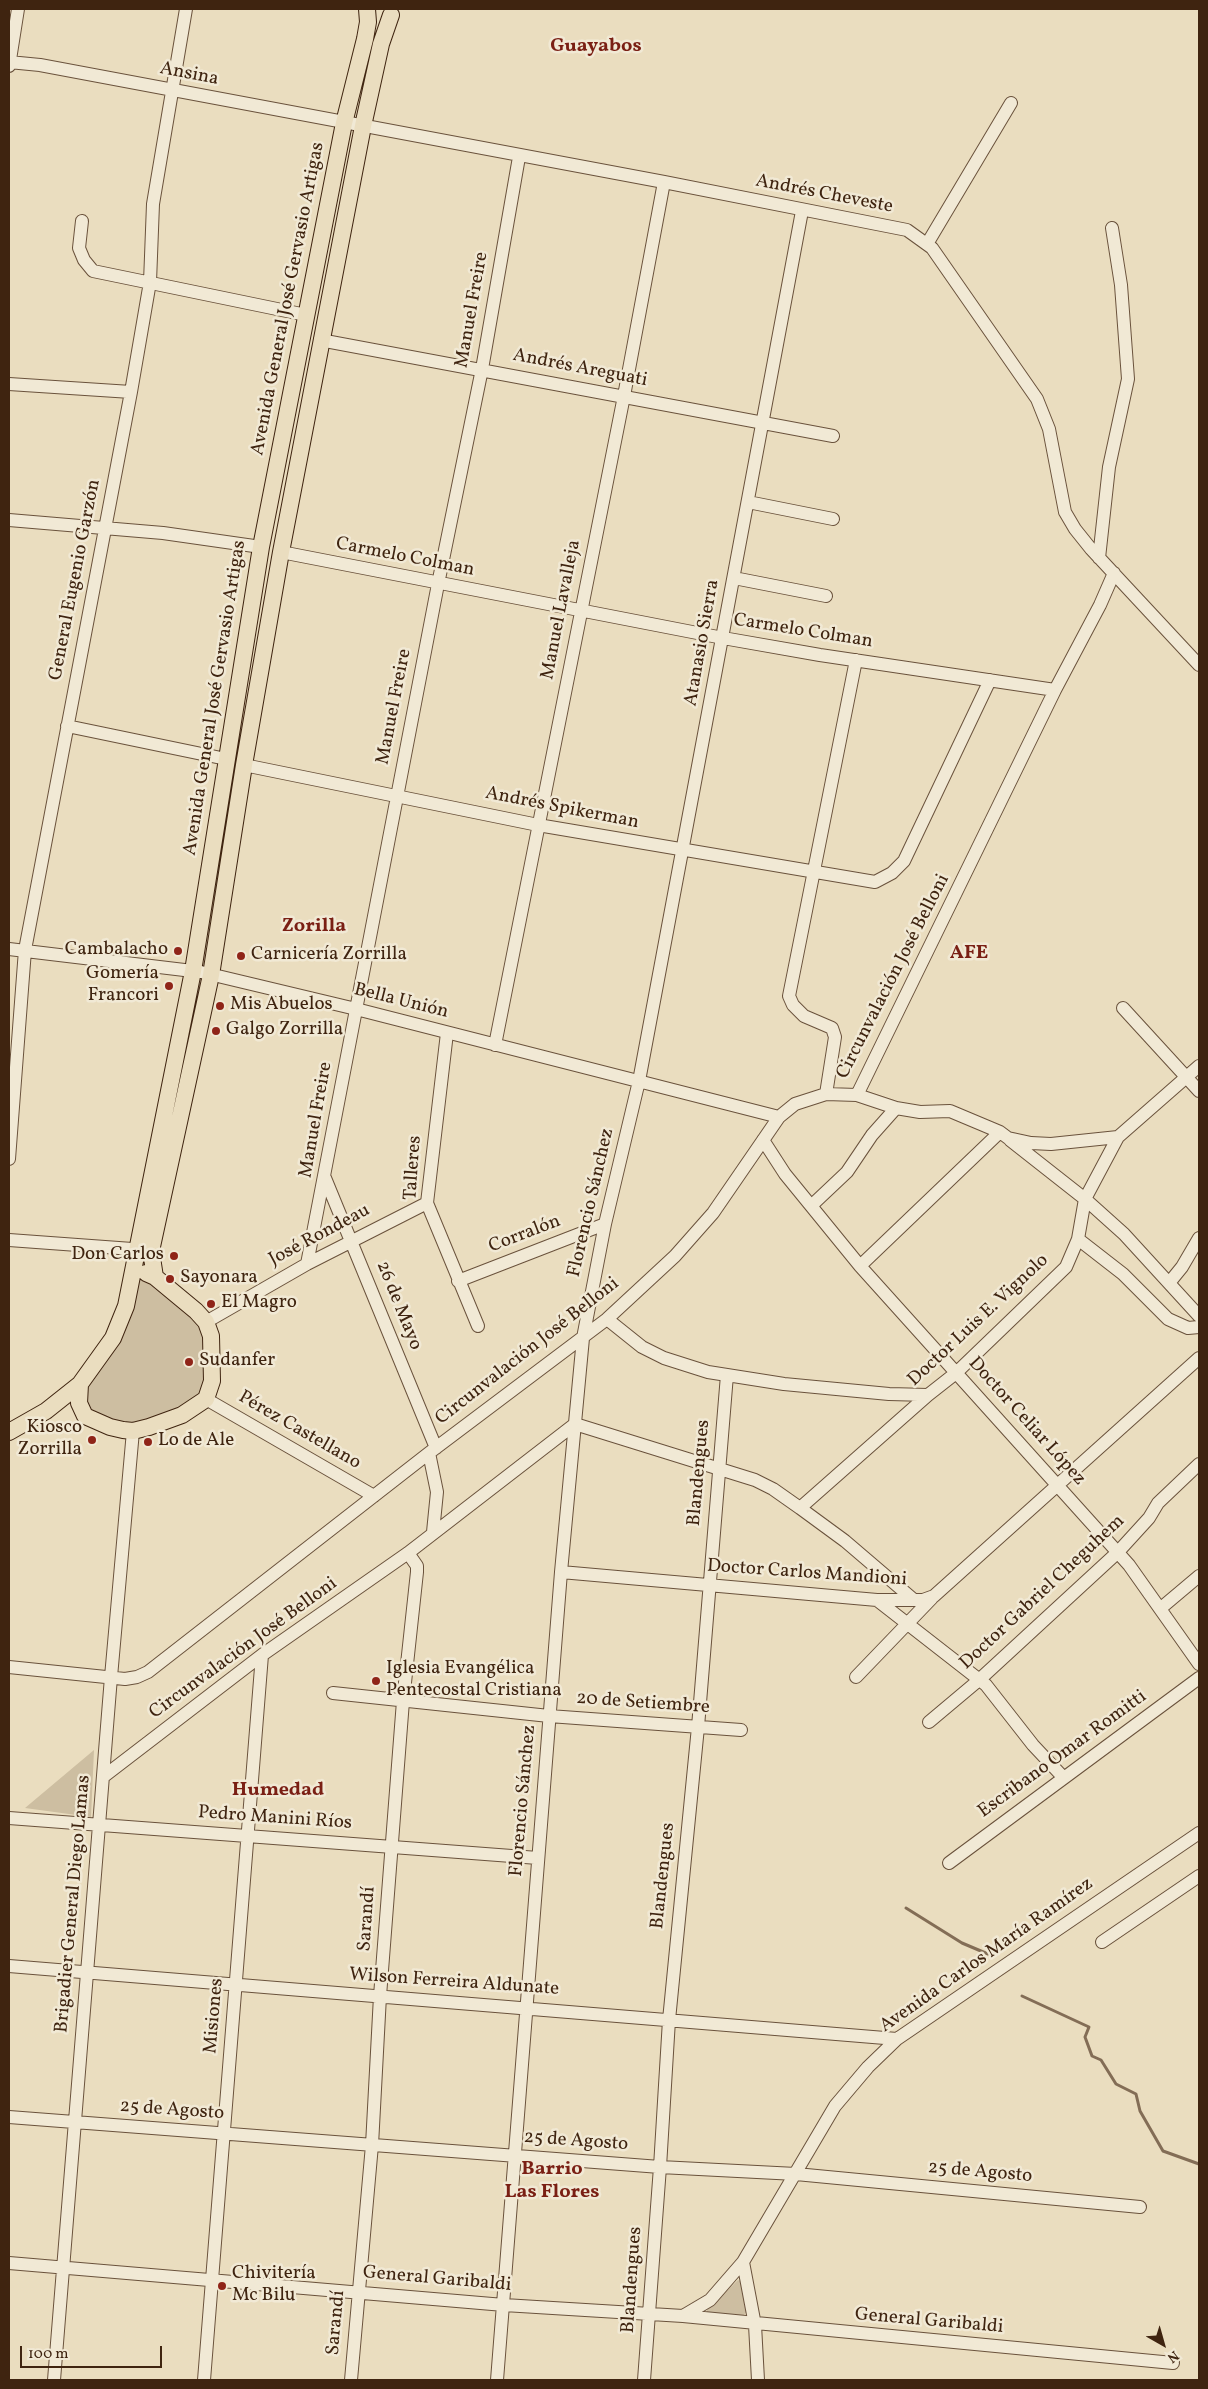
<!DOCTYPE html>
<html>
<head>
<meta charset="utf-8">
<style>
	body { margin:0 }
	#map { position:relative; width:1208px; height:2389px; overflow:hidden; background:#eaddbf; font-family:Vollkorn,serif }
	canvas { display:block }
	.frame { position:absolute; inset:0; border:10px solid #3f2410; pointer-events:none }
	.north { position:absolute; left:1138px; top:2319px; width:50px; height:50px; -webkit-text-stroke:4px #f1e9d5; paint-order:stroke; rotate:142deg; font-size:14px; font-weight:700; line-height:20px; text-align:center; color:#3f2410 }
	.north::after { content:''; display:block; margin:auto; width:18px; height:22px; background:#3f2410; clip-path:polygon(50% 0,100% 100%,50% 72%,0 100%) }
	.scale { position:absolute; left:20px; top:2346px; width:142px; height:22px; box-sizing:border-box; border:2px solid #3f2410; border-top:0; padding-left:6px; font-size:15px; line-height:18px; white-space:nowrap; color:#3f2410; -webkit-text-stroke:4px #f1e9d5; paint-order:stroke }
</style>
</head>
<body>
<div id="map">
<canvas width="1208" height="2389"></canvas>
<div class="frame"></div>
<div class="north">N</div>
<div class="scale">100 m</div>
</div>
<script>
const context = document.querySelector('canvas').getContext('2d');
context.lineJoin = 'round';
function fillPath(path, color) { context.fillStyle = color; context.fill(path, 'evenodd'); }
const toPath = rows => new Path2D(rows.map(r => 'M' + r).join(''));
function strokePath(path, color, width, dash) { context.strokeStyle = color; context.lineWidth = width; context.lineCap = dash ? 'butt' : 'round'; context.setLineDash(dash || []); context.stroke(path); }
function write(font, color, halo, rows, align = 'center') {
  context.font = font + ' Vollkorn,serif'; context.lineWidth = 5; context.setLineDash([]); context.textBaseline = 'middle'; context.strokeStyle = halo; context.fillStyle = color; for (const [text, x, y, turn = 0] of rows) {
    context.save(); context.translate(x, y); context.rotate((+turn || 0) * Math.PI / 180); context.textAlign = isNaN(turn) ? turn : align; if (halo) context.strokeText(text, 0, 0); context.fillText(text, 0, 0); context.restore();
  }
}
fillPath(toPath([
	[142,1276,198,1321,204,1337,205,1386,194,1402,141,1424,123,1424,92,1411,83,1396,135,1280],
	[94,1750,91,1817,25,1808],
	[738,2280,742,2282,747,2311,744,2315,741,2318,707,2313,707,2310]
]), '#cdbea1');
strokePath(toPath([
	[906,1908,962,1943,988,1954],
	[1022,1996,1089,2027,1085,2037,1092,2056,1101,2060,1116,2084,1136,2094,1140,2111,1163,2151,1199,2164]
]), '#836d56', 3);
const minor = toPath([
	[9,62,40,65,664,182,907,230,932,248,1037,399,1049,429,1065,512,1075,529,1091,549,1199,665],
	[9,66,18,9],
	[82,221,79,248,84,260,93,271,306,315],
	[927,244,1011,103],
	[320,340,833,436],
	[9,384,131,392],
	[748,502,833,519],
	[9,520,163,533,261,547],
	[281,552,723,638,820,655,1055,690],
	[1099,558,1109,467,1128,379,1121,285,1112,228],
	[734,578,826,596],
	[67,726,226,759],
	[244,765,538,825,875,882,892,873,904,861,990,680],
	[9,949,201,972,356,1009,779,1117],
	[1123,1008,1199,1091],
	[447,1033,427,1203,478,1326],
	[495,1045,624,396,664,182],
	[826,1094,835,1037,832,1028,804,1016,793,1005,789,996,856,660],
	[857,1095,896,1108,920,1112,950,1111,1000,1132,1008,1138,1031,1143,1051,1144,1118,1137],
	[763,1140,785,1174,860,1266,1129,1565,1199,1664],
	[1010,1140,1085,1199,1124,1234,1199,1316],
	[9,1159,25,950,131,392,150,282,153,204,186,9],
	[325,1178,436,1448],
	[811,1206,847,1172,872,1135,896,1108],
	[1078,1239,1123,1274,1168,1319,1188,1328,1199,1327],
	[9,1240,146,1250],
	[307,1264,438,584,482,369,519,157],
	[860,1266,1000,1132],
	[458,1281,605,1224],
	[1169,1283,1182,1267,1199,1238],
	[607,1319,642,1347,664,1358,708,1372,784,1384,889,1394,928,1395],
	[206,1322,307,1264,427,1203],
	[206,1399,374,1496],
	[575,1424,755,1480,773,1489,800,1508,928,1395,956,1373,1066,1267,1078,1239,1085,1199,1118,1137,1199,1066],
	[429,1453,437,1492,433,1532],
	[800,1508,845,1541,914,1600],
	[561,1572,877,1600,923,1600,934,1596,1199,1358],
	[877,1600,986,1685,1033,1745,1063,1777],
	[1161,1608,1199,1576],
	[9,1667,125,1679,137,1677,148,1672,429,1453,607,1319,675,1256,713,1213,779,1117,795,1104,826,1094,857,1095,1055,690,1100,605,1114,573],
	[856,1677,932,1598],
	[333,1693,549,1716,741,1730],
	[929,1722,979,1680,1118,1552,1149,1518,1158,1503,1199,1464],
	[103,1777,262,1655,408,1553,575,1424],
	[9,1818,538,1858],
	[949,1863,1199,1678],
	[1102,1942,1199,1876],
	[9,1966,897,2039],
	[9,2117,660,2167,796,2174,1140,2207],
	[743,2262,755,2325,758,2380],
	[9,2263,504,2305,683,2316,1173,2363],
	[683,2316,710,2300,743,2262,835,2106,868,2067,897,2039,1199,1833],
	[54,2380,111,1677,133,1431],
	[204,2380,262,1655],
	[351,2380,372,2145,380,1996,403,1701,417,1572,417,1566,408,1553],
	[497,2380,561,1572,583,1338,605,1224,639,1081,802,211],
	[644,2380,660,2167,669,2020,698,1727,727,1375]
]);
const major = toPath([
	[155,1277,151,1251,211,975,244,765,281,552,363,126,381,44,391,15],
	[80,1384,79,1403,85,1416,110,1427,123,1430,133,1431,149,1427,182,1415,206,1399,212,1381,211,1336,206,1322,196,1311,155,1277,146,1273],
	[9,1432,46,1411,80,1384,113,1338,126,1306,193,971,261,547,344,123,365,39,368,22,367,9]
]);
strokePath(minor, '#6a523c', 14);
strokePath(major, '#3f2410', 18);
strokePath(minor, '#f1e9d5', 12);
strokePath(major, '#eaddbf', 16);
for (const [x, y, r, color] of [
	[178,951,5,"#8f2418"],
	[241,956,5,"#8f2418"],
	[169,986,5,"#8f2418"],
	[220,1006,5,"#8f2418"],
	[216,1031,5,"#8f2418"],
	[174,1256,5,"#8f2418"],
	[170,1279,5,"#8f2418"],
	[211,1304,5,"#8f2418"],
	[189,1362,5,"#8f2418"],
	[92,1440,5,"#8f2418"],
	[148,1442,5,"#8f2418"],
	[376,1681,5,"#8f2418"],
	[222,2286,5,"#8f2418"]
]) { const dot = new Path2D(); dot.arc(x, y, r, 0, 2 * Math.PI); context.fillStyle = color; context.fill(dot); strokePath(dot, '#f1e9d5', 2); }
write('19px', '#3f2410', '#f1e9d5', [
	["Ansina",189,75,11],
	["Andrés Cheveste",824,195,11],
	["Avenida General José Gervasio Artigas",289,299,-79],
	["Manuel Freire",473,310,-80],
	["Andrés Areguati",580,369,11],
	["Carmelo Colman",405,558,11],
	["General Eugenio Garzón",76,580,-79],
	["Manuel Lavalleja",562,610,-79],
	["Carmelo Colman",803,632,9],
	["Atanasio Sierra",703,643,-80],
	["Avenida General José Gervasio Artigas",216,698,-81],
	["Manuel Freire",395,707,-79],
	["Andrés Spikerman",562,809,11],
	["Circunvalación José Belloni",894,977,-63],
	["Bella Unión",401,1002,14],
	["Manuel Freire",317,1120,-80],
	["Talleres",414,1168,-86],
	["Florencio Sánchez",592,1203,-77],
	["Corralón",525,1235,-21],
	["José Rondeau",320,1236,-28],
	["26 de Mayo",398,1306,68],
	["Doctor Luis E. Vignolo",979,1321,-43],
	["Circunvalación José Belloni",528,1352,-38],
	["Doctor Celiar López",1026,1422,48],
	["Pérez Castellano",299,1431,30],
	["Blandengues",700,1473,-85],
	["Doctor Carlos Mandioni",807,1574,4],
	["Doctor Gabriel Cheguhem",1043,1593,-43],
	["Circunvalación José Belloni",244,1649,-36],
	["20 de Setiembre",643,1704,4],
	["Escribano Omar Romitti",1063,1755,-36],
	["Florencio Sánchez",524,1801,-85],
	["Pedro Manini Ríos",275,1819,4],
	["Blandengues",664,1876,-84],
	["Brigadier General Diego Lamas",74,1904,-85],
	["Sarandí",368,1919,-86],
	["Avenida Carlos María Ramírez",987,1956,-35],
	["Wilson Ferreira Aldunate",454,1983,4],
	["Misiones",215,2016,-85],
	["25 de Agosto",172,2111,4],
	["25 de Agosto",576,2142,4],
	["25 de Agosto",980,2173,5],
	["General Garibaldi",437,2280,5],
	["Blandengues",633,2280,-86],
	["General Garibaldi",929,2322,5],
	["Sarandí",337,2323,-85]
]);
write('19px', '#3f2410', '#f1e9d5', [
	["Cambalacho",168,951,"right"],
	["Carnicería Zorrilla",251,956],
	["Gomería",159,975,"right"],
	["Francori",159,997,"right"],
	["Mis Abuelos",230,1006],
	["Galgo Zorrilla",226,1031],
	["Don Carlos",164,1256,"right"],
	["Sayonara",180,1279],
	["El Magro",221,1304],
	["Sudanfer",199,1362],
	["Kiosco",82,1429,"right"],
	["Zorrilla",82,1451,"right"],
	["Lo de Ale",158,1442],
	["Iglesia Evangélica",386,1670],
	["Pentecostal Cristiana",386,1692],
	["Chivitería",232,2275],
	["Mc Bilu",232,2297]
], 'left');
write('bold 20px', '#7a1f14', '#f1e9d5', [
	["Guayabos",596,47],
	["Zorilla",314,927],
	["AFE",969,954],
	["Humedad",278,1791],
	["Barrio",552,2170],
	["Las Flores",552,2193]
]);
</script>
</body>
</html>
